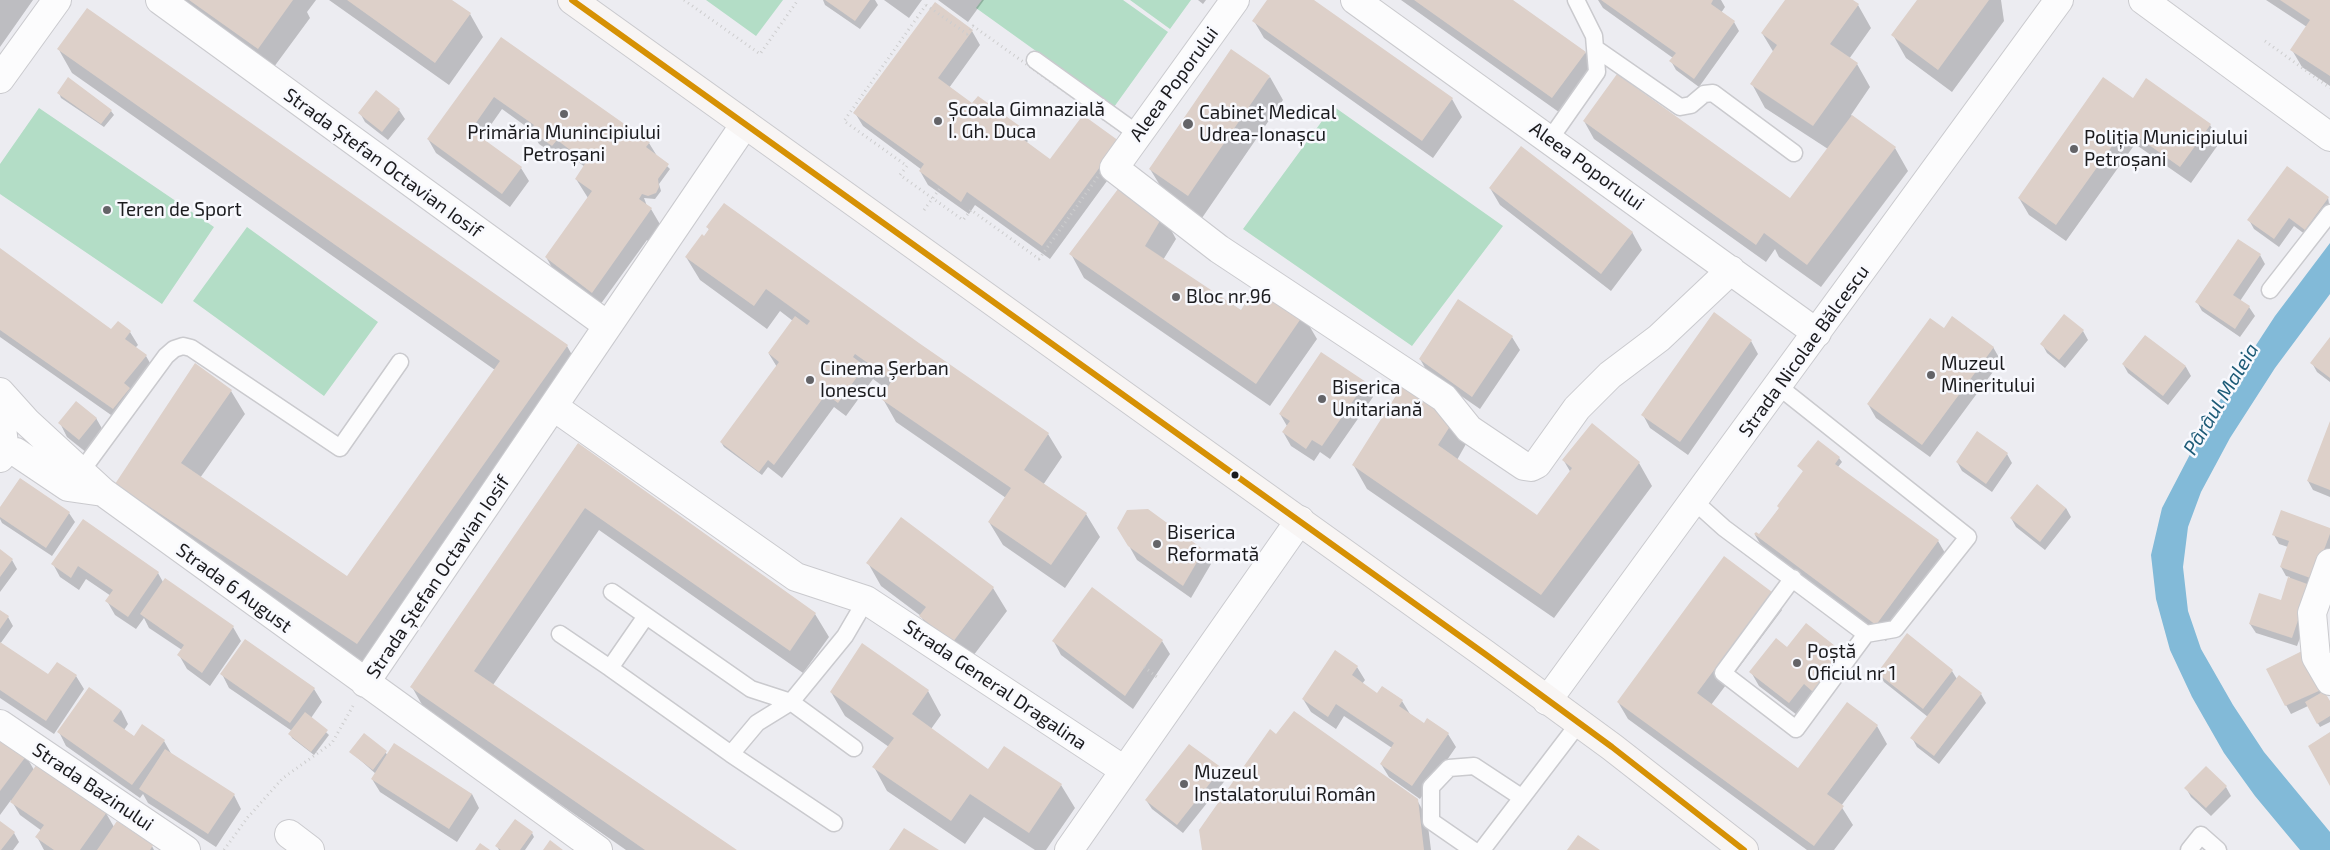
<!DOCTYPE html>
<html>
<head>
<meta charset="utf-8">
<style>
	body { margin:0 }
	canvas { display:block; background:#ececf1 }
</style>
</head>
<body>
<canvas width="2330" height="850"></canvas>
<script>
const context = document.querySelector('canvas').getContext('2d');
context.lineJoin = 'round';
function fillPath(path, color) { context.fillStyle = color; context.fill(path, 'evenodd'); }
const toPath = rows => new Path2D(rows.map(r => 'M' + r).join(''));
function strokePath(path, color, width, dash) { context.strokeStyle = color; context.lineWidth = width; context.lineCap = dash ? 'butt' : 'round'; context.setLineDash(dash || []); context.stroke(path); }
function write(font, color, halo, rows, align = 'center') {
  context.font = font + ' "Exo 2",sans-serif'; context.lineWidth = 5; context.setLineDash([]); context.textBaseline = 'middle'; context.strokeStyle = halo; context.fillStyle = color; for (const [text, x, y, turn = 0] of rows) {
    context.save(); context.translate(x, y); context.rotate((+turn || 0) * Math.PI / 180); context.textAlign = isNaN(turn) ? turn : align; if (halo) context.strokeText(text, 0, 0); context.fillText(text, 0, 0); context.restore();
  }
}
fillPath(toPath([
	[706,0,783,0,756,36],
	[982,0,1123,0,1168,32,1114,107,976,8],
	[1130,0,1191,0,1170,29],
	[1333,106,1503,226,1412,346,1243,229],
	[39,108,214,227,162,304,0,194,0,164],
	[247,227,378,322,324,396,193,301]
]), '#b3ddc6');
fillPath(toPath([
	[2330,243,2330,294,2275,368,2230,438,2201,492,2188,527,2183,567,2188,611,2201,649,2233,705,2264,752,2330,832,2330,850,2300,850,2255,796,2224,753,2192,697,2170,650,2156,599,2151,555,2162,508,2211,414,2275,316]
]), '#82bad8');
fillPath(toPath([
	[0,0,33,0,0,47],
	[172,0,316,0,307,12,310,18,271,71],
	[329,0,450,0,470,14,483,37,449,85],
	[823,0,875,0,878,5,860,29,825,5],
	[884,0,922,0,909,18],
	[938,0,984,0,968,22],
	[1198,0,1206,0,1203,4],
	[1269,0,1311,0,1452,99,1462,117,1433,158,1264,38,1254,21],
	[1401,0,1511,0,1585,52,1595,70,1563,115],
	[1598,0,1721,0,1725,7,1721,13,1734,22,1739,31,1699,87,1676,70,1671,61,1673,58,1603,8],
	[1787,0,1851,0,1858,5,1871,28,1849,59,1857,64,1870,87,1851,115,1895,148,1908,171,1821,287,1779,257,1775,249,1766,262,1594,139,1584,121,1790,201,1828,149,1765,108,1752,84,1774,53,1762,33],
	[1919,0,2001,0,2004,21,1952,92,1906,58,1893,35],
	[2266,0,2330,0,2330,86,2302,67,2292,50,2307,27],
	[935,4,972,31,980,45,949,88,973,105,1020,128,1028,141,1026,143,1050,161,1126,155,1050,259,975,205,969,214,928,185,920,171,922,170,863,126,855,113],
	[501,39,649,143,657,156,670,169,659,184,661,191,655,199,644,198,647,206,651,209,661,226,650,243,647,240,600,305,554,271,546,257,588,198,576,179,585,167,565,152,560,158,539,144,531,130,502,109,481,139,521,168,529,181,510,207,436,153,428,139],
	[59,50,567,346,580,369,371,667,130,507,116,484,195,365,231,391,245,414,200,478,347,578,495,370,72,73],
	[1270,77,1283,100,1202,218,1164,192,1150,169],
	[68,79,111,111,114,115,104,127,61,98,59,93],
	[376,92,399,110,405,119,388,140,365,122,360,113],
	[2133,100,2210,125,2220,142,2191,183,2135,144,2066,241,2029,215,2019,198],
	[1490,188,1632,232,1642,250,1611,291,1500,205],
	[2328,197,2330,211,2310,238,2294,226,2279,247,2254,229,2249,220],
	[1163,215,1176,239,1163,260,1242,312,1303,315,1317,339,1270,406,1084,278,1071,254],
	[708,227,918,344,1048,434,1062,457,1043,485,1086,514,1100,537,1065,588,1003,545,989,522,1006,498,896,422,883,399,888,390,873,379,846,416,834,407,782,478,768,467,762,475,724,447,721,442,777,367,769,354,793,321,780,311,767,329,700,280,686,257,704,237,709,230],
	[0,251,111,331,130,332,138,345,135,348,146,356,154,370,121,422,0,337],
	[2260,255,2265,264,2240,301,2249,307,2255,316,2240,337,2202,311,2197,302],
	[1458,301,1512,337,1520,350,1480,409,1428,373,1420,359],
	[1944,330,1993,347,2001,361,1930,457,1876,418,1868,404],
	[2083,331,2088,340,2065,368,2047,353,2042,344],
	[2145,336,2186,367,2191,376,2168,405,2128,373,2123,364],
	[2330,339,2330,382,2317,372,2312,363],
	[1751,341,1758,354,1688,455,1650,428,1643,415],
	[1365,383,1373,397,1330,459,1320,452,1314,461,1291,446,1283,432,1287,426,1280,414],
	[96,418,104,432,87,453,67,437,60,423],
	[1453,420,1466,444,1457,460,1537,517,1571,473,1564,461,1639,463,1652,486,1554,618,1367,489,1354,466],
	[2330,424,2330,497,2313,490,2308,481],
	[1818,441,1839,458,1842,462,1838,467,1938,541,1948,558,1886,641,1765,552,1755,535,1760,536,1804,472,1799,466],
	[578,444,815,614,829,637,803,673,599,530,493,685,735,850,626,850,425,710,412,687],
	[2007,454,2012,463,1992,492,1962,471,1957,462],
	[20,480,69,513,75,522,52,556,2,523,0,519,0,510],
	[2066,508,2071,517,2045,550,2016,527,2011,518],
	[83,521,158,573,163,582,165,580,233,627,241,641,210,686,187,669,179,655,182,650,149,628,144,618,136,629,115,615,107,601,111,596,86,579,79,590,60,577,53,564],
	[1119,528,1203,551,1211,564,1191,598,1137,560],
	[2330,529,2330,556,2297,646,2256,633,2250,624,2281,602,2290,577,2286,576,2281,567,2288,547,2279,544,2274,535],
	[0,551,12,560,17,569,0,592],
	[868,563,993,588,1007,611,967,664,934,640,921,616,881,586],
	[1771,593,1782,610,1711,705,1798,769,1847,704,1877,726,1887,744,1841,806,1853,825,1834,850,1807,850,1628,719,1618,702],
	[0,611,8,617,13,626,0,644,48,676,76,676,84,689,54,734,0,698],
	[1162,641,1170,654,1133,709,1061,655,1054,642],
	[1788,648,1843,654,1797,715,1759,686,1751,672],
	[2307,662,2330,704,2330,722,2320,727,2308,706,2291,714,2286,705],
	[1357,667,1365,680,1362,684,1377,694,1402,701,1410,714,1424,725,1448,734,1456,747,1420,799,1389,777,1381,764,1392,748,1344,716,1336,729,1311,712,1303,699],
	[1952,671,1957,679,1959,677,1981,694,1986,703,1939,764,1917,747,1912,738,1928,717,1884,682,1879,673],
	[222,674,314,689,322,702,311,718,329,735,314,755,292,738,290,734,292,731,229,688],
	[928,691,941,715,931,729,988,770,1061,785,1075,808,1046,850,1035,850,984,817,965,844,887,791,874,767,889,747,845,716,831,692],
	[121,710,128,724,124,730,135,737,164,741,172,755,234,795,241,809,216,847,148,803,143,794,140,798,66,746,59,732],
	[364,735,388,755,472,794,479,808,457,842,380,792,372,779,376,774,351,752],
	[1276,736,1417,800,1427,818,1431,850,1204,850],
	[0,737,26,756,34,770,106,813,114,827,152,846,154,850,44,850,37,837,42,831,20,815,11,800,0,815],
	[1190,746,1222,769,1227,778,1183,833,1152,809,1146,800],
	[2226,787,2231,796,2211,816,2191,797,2186,788],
	[0,822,14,833,19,842,13,850,0,850],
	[532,833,534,837,525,850,499,850,497,846]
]), '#0003');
fillPath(toPath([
	[189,0,293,0,258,49],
	[347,0,452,0,471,13,435,63],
	[825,0,870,0,855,21],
	[1267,0,1314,0,1453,98,1422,141,1252,21],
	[1414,0,1513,0,1586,52,1552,98],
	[1601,0,1713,0,1711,4,1735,21,1694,79,1669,61,1676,53],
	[1785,0,1853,0,1859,4,1830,44,1858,63,1813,126,1750,84,1777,45,1761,33],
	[1917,0,1989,0,1938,70,1891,35],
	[2280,0,2330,0,2330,76,2290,50,2310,20],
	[935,2,973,30,938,78,972,103,978,96,1021,127,1016,134,1050,159,1083,115,1119,141,1042,246,967,192,961,202,919,171,924,164,853,113],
	[87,8,568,345,357,644,115,484,195,363,232,390,181,463,347,576,500,361,57,49],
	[501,37,650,142,646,147,669,164,658,179,659,187,656,193,648,196,642,194,639,199,652,208,592,293,545,257,592,191,575,179,586,162,557,140,552,146,530,130,534,125,494,97,471,130,522,167,502,194,427,139],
	[1231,49,1270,76,1188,196,1149,169],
	[1617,74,1790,198,1852,115,1896,147,1807,265,1764,233,1756,245,1583,121],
	[68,77,112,110,101,124,57,93],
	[2103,77,2133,98,2146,78,2211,124,2180,167,2125,128,2056,225,2018,198],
	[376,90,400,109,382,132,358,113],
	[1521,146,1633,232,1601,274,1489,188],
	[2287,166,2329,197,2305,230,2289,218,2274,239,2247,220],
	[1121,185,1164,214,1145,246,1241,310,1258,283,1304,314,1256,384,1069,254],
	[724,203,919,343,1049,433,1024,470,1087,513,1051,565,988,522,1011,488,881,399,892,380,855,354,853,357,865,366,838,403,826,394,774,465,768,460,759,472,720,442,779,362,768,353,795,316,807,325,810,321,766,289,754,306,685,257,702,234,704,236,709,229,706,227],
	[2238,239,2261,254,2233,295,2250,306,2235,329,2195,302],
	[0,248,111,329,118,321,131,331,125,339,147,355,124,383,130,388,113,409,0,330],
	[1458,299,1513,336,1472,397,1419,359],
	[1714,312,1752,340,1680,442,1641,415],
	[2064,314,2084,330,2059,360,2040,344],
	[1952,316,1994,347,1922,445,1867,404,1930,318,1944,328],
	[2145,335,2186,366,2163,396,2122,364],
	[2330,337,2330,378,2310,363],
	[1321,352,1366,382,1322,446,1312,440,1306,449,1282,432,1290,421,1279,414],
	[1402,386,1454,420,1438,445,1537,515,1572,468,1562,460,1592,423,1640,462,1541,595,1352,465],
	[76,401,97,418,79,440,58,423],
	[2330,421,2330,490,2307,481],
	[1977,431,2008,453,1986,484,1956,462],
	[1818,440,1840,457,1835,464,1939,540,1876,625,1754,534,1756,532,1759,534,1779,508,1777,506,1803,471,1797,466],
	[578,443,816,613,790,651,585,508,474,671,737,850,645,850,410,687],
	[20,478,70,512,46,548,0,517,0,507],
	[2037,484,2066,508,2040,542,2010,518],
	[1148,509,1204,550,1183,586,1128,546,1117,528,1127,510],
	[2281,510,2330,528,2330,534,2313,579,2280,567,2289,541,2272,535],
	[901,517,994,587,953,642,919,616,926,607,866,563],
	[83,519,159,572,128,617,105,601,113,590,78,566,71,578,51,564],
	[0,549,13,559,0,577],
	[1724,556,1772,592,1697,693,1798,768,1847,702,1878,725,1827,794,1844,806,1814,846,1617,702],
	[2288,577,2310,585,2292,638,2249,624,2259,593,2281,600],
	[165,578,234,626,202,673,177,655,184,645,140,614],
	[1092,587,1163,640,1125,696,1052,641],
	[0,610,9,616,0,629],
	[1806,623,1844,653,1813,692,1804,684,1789,703,1749,672,1776,638,1787,647],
	[1907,633,1953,670,1923,709,1877,673],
	[245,639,315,688,290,723,220,674],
	[0,642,48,674,57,662,77,675,46,721,0,690],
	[862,643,929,690,912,714,988,769,1004,746,1062,784,1029,833,970,794,951,821,872,767,894,738,830,692],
	[1335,650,1358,666,1352,675,1377,693,1382,686,1403,700,1399,706,1424,723,1427,718,1449,733,1412,786,1380,764,1394,743,1336,704,1328,717,1302,699],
	[2302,651,2321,690,2285,706,2266,669],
	[1959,675,1982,693,1934,756,1910,738],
	[89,687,121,710,113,721,134,736,142,724,165,740,132,785,57,732],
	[2324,691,2330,701,2330,716,2317,724,2305,702],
	[1294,711,1418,799,1424,850,1202,850,1199,830,1270,729,1276,734],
	[305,712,328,730,311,752,288,734],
	[2330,732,2330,786,2308,746],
	[364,733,387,751,373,770,349,752],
	[0,736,27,755,0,791],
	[394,743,472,794,449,829,371,779],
	[1189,744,1222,768,1177,825,1145,800],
	[165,749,235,794,208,834,139,789],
	[37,764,107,812,80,850,54,850,35,837,44,825,10,802],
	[2206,766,2227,786,2206,808,2184,788],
	[515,819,533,832,520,850,501,850,495,846],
	[0,821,15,832,1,850,0,850],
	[117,821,153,845,150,850,97,850],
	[904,828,939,850,889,850],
	[1578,835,1600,850,1567,850],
	[550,840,563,850,543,850],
	[480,843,490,850,475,850]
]), '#ddd0c9');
const service = toPath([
	[1595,48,1680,107,1691,105,1704,94,1713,93,1794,153],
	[1035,60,1138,134],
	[1550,139,1597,72,1594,36,1576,0],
	[2270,290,2330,213],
	[1778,386,1968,537,1895,629,1866,634,1796,729,1723,673,1793,578],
	[80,473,166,356,174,349,183,346,191,348,340,448,400,362],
	[1694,501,1724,528,1866,634],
	[612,592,751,689,791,702],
	[560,634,610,668,646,616],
	[610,668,731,754],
	[791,702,757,723,731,754,834,823],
	[854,748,791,702,845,636,866,600],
	[1473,850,1431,821,1431,787,1449,768,1474,766,1521,797],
	[1482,850,1579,723],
	[2189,850,2201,835,2218,850]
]);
const minor = toPath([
	[160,0,607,325],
	[1235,0,1114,168,1219,249,1444,398,1469,429,1524,466,1531,467,1537,464,1577,408,1610,375,1659,338,1731,270],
	[1355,0,1817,333],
	[0,79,57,0],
	[0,392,27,422,103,492,598,850],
	[554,407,796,577,866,600,1124,770],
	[0,413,5,451,0,458],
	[5,451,16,452,68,487,103,492],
	[2330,563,2312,613,2316,657,2330,681],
	[365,683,745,124],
	[1547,701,2059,0],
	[0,724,186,850],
	[289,834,310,850],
	[1069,850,1300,520]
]);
const tertiary = toPath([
	[2143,0,2330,137]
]);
const secondary = toPath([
	[572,0,1485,654,1612,747,1744,850]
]);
strokePath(service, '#cacace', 19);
strokePath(minor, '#cacace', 30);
strokePath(tertiary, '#cacace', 30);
strokePath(secondary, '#cacace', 30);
strokePath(toPath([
	[684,0,760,54,798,0],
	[926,5,967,34,973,26,1127,136,1039,259,971,210,963,220,900,175,907,166,844,121,926,5],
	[2265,41,2330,88],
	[924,210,941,187],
	[1144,667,1157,677],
	[224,850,248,817,283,778,332,743,353,706]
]), '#cdcdce', 3, [1, 4]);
strokePath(service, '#fcfcfd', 16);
strokePath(minor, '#fcfcfd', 28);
strokePath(tertiary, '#fcfcfd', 28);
strokePath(secondary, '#f8f5f4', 28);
strokePath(toPath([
	[572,0,1485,654,1612,747,1744,850]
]), '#d69104', 6);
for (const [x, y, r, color] of [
	[564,114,5,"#646468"],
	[938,121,5,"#646468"],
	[1188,124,6,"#646468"],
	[2074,149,5,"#646468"],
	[107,210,5,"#646468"],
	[1176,297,5,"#646468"],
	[1931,375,5,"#646468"],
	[810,380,5,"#646468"],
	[1322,399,5,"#646468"],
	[1235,475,4.5,"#1b1b1e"],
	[1157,544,5,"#646468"],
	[1797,663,5,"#646468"],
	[1184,784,5,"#646468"]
]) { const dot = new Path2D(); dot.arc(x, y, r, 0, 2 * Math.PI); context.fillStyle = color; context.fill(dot); strokePath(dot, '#f8f9fe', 2); }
write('19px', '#1b1b1e', '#f8f9fe', [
	["Aleea Poporului",1174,84,-54],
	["Strada Ștefan Octavian Iosif",383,163,36],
	["Aleea Poporului",1587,166,36],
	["Strada Nicolae Bălcescu",1804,351,-54],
	["Strada Ștefan Octavian Iosif",438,577,-56],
	["Strada 6 August",234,588,36],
	["Strada General Dragalina",995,685,34],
	["Strada Bazinului",93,787,34]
]);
write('19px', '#1b1b1e', '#f8f9fe', [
	["Școala Gimnazială",948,110],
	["I. Gh. Duca",948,132],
	["Cabinet Medical",1199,113],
	["Udrea-Ionașcu",1199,135],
	["Primăria Munincipiului",564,133,"center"],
	["Petroșani",564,155,"center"],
	["Poliția Municipiului",2084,138],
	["Petroșani",2084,160],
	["Teren de Sport",117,210],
	["Bloc nr.96",1186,297],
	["Muzeul",1941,364],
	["Mineritului",1941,386],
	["Cinema Şerban",820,369],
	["Ionescu",820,391],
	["Biserica",1332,388],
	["Unitariană",1332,410],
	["Biserica",1167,533],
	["Reformată",1167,555],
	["Poștă",1807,652],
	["Oficiul nr 1",1807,674],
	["Muzeul",1194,773],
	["Instalatorului Român",1194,795]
], 'left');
write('italic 20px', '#1d5b77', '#f8f9fe', [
	["Pârâul Maleia",2221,399,-59]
]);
</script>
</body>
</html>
